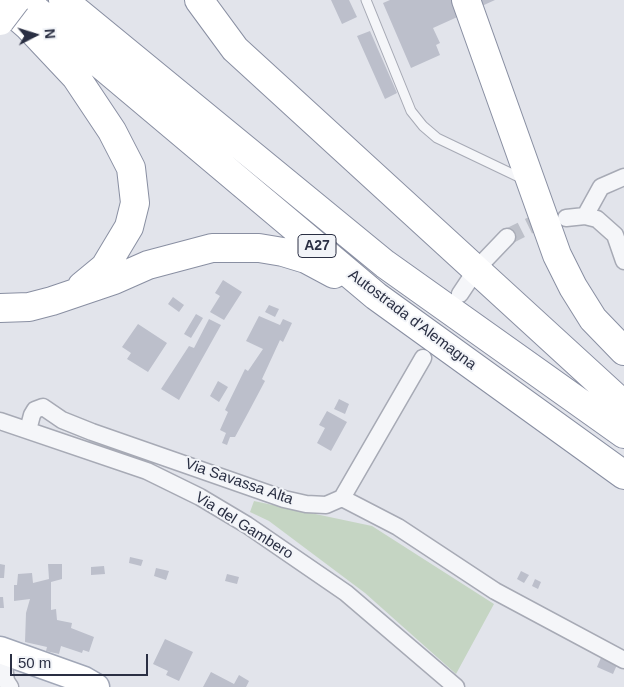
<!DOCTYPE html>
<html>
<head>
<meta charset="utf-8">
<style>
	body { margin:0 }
	#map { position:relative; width:624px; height:687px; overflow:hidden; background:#e2e4eb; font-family:Arial,sans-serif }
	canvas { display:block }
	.north { position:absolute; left:10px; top:10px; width:50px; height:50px; -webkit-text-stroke:4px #f2f4f8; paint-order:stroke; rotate:85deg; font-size:14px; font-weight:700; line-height:20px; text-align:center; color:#2a2f43 }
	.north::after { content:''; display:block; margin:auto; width:18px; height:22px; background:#2a2f43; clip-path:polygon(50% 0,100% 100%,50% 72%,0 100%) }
	.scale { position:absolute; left:10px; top:654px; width:138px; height:22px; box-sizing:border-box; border:2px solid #2a2f43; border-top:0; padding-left:6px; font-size:15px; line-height:18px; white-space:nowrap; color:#2a2f43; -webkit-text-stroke:4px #f2f4f8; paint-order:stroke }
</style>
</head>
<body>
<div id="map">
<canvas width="624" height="687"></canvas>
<div class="north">N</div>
<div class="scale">50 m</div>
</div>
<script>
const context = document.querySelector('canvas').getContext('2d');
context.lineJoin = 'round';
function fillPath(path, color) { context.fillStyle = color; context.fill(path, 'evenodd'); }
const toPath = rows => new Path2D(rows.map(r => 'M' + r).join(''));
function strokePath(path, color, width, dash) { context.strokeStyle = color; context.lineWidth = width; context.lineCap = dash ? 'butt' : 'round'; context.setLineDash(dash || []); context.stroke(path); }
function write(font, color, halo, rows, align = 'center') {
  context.font = font + ' Arial,sans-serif'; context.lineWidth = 4; context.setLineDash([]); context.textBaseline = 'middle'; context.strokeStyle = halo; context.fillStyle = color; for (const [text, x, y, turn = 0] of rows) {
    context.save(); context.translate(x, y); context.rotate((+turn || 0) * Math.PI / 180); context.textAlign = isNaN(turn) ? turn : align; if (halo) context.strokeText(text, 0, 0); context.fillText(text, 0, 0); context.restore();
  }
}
fillPath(toPath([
	[254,501,372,526,494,604,456,674,365,593,269,521,250,512]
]), '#c5d5c3');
fillPath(toPath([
	[331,0,349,0,357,17,342,24],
	[390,0,495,0,433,28,440,43,436,45,440,55,411,68,383,3],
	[370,31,397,93,385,99,357,36],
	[223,280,242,292,224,320,210,312,220,296,215,293],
	[173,297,184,305,179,312,168,304],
	[269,305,279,309,275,317,265,312],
	[196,314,203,318,191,338,184,334],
	[259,316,280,325,283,319,292,323,283,342,280,340,262,379,265,381,248,413,235,437,230,437,227,445,222,443,226,433,220,430,228,412,225,410,245,369,248,371,263,349,246,341],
	[209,319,221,325,179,400,161,389,189,346,194,348],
	[138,324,167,343,148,372,127,359,131,353,122,347],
	[218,381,228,387,219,402,210,396],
	[339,399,349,404,345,414,334,409],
	[327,411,347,422,331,451,317,443,325,428,319,425],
	[130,557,143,560,141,566,129,563],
	[0,564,5,565,4,578,0,578],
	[48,564,62,564,62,579,51,582,51,610,56,609,57,620,72,623,71,628,94,637,89,652,83,650,82,653,61,646,59,654,46,651,47,647,25,642,26,613,30,599,14,601,14,585,17,585,18,574,32,573,33,583,49,579],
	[104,566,105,574,91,575,91,567],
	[156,568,169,571,166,580,154,576],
	[521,571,529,575,524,583,517,579],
	[227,574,239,577,237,584,225,581],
	[535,579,541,582,538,589,532,586],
	[0,597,3,597,4,608,0,608],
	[165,639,193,652,179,681,166,675,168,671,153,664],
	[603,653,619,660,613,674,597,667],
	[211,672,234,684,239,675,249,681,246,687,203,687]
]), '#bcbfcb');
strokePath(toPath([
	[507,237,533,224,551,220]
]), '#bdc0c9', 16, [16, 8]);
const lane = toPath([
	[366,0,411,111,423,126,437,138,525,180]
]);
const street = toPath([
	[585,216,601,187,624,177],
	[566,218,585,216,597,219,615,235,624,261],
	[485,260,507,237],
	[460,294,470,279],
	[0,421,147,471,200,497,247,525,346,593,456,687],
	[28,430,32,415,35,410,43,407,62,420,92,432,284,499,306,504,326,505,342,498,423,358],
	[342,498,398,527,495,591,624,660],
	[2,651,6,681,10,687]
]);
const primary = toPath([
	[0,650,84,680,96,687]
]);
const highway = toPath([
	[24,0,376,296,624,475],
	[63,0,385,264,624,434],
	[199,0,235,49,624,405],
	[466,0,557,255,573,287,593,319,624,351],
	[12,12,28,26,76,77,112,131,131,168,135,203,129,227,105,267,82,286],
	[0,308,29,307,52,301,114,280,148,265,212,248,259,248,283,252,306,259,334,274]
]);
strokePath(lane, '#a7aab5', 11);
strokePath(street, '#a7aab5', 19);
strokePath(primary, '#a1a7b7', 29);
strokePath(highway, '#898fa2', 30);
strokePath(lane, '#f5f6f9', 9);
strokePath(street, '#f5f6f9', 16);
strokePath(primary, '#fff', 26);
strokePath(highway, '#fff', 28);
const highwayBridge = toPath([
	[0,21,16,0]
]);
strokePath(highwayBridge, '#898fa2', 30, []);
strokePath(highwayBridge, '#fff', 28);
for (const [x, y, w] of [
	[317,246,38]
]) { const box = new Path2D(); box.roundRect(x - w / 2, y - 11.5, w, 23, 4); context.fillStyle = '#f2f4f8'; context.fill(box); strokePath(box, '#2a2f43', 1); }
write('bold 14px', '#2a2f43', null, [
	["A27",317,246]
]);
write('15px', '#2a2f43', '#f2f4f8', [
	["Autostrada d'Alemagna",412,320,37],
	["Via Savassa Alta",239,482,19],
	["Via del Gambero",244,526,32]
]);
</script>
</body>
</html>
